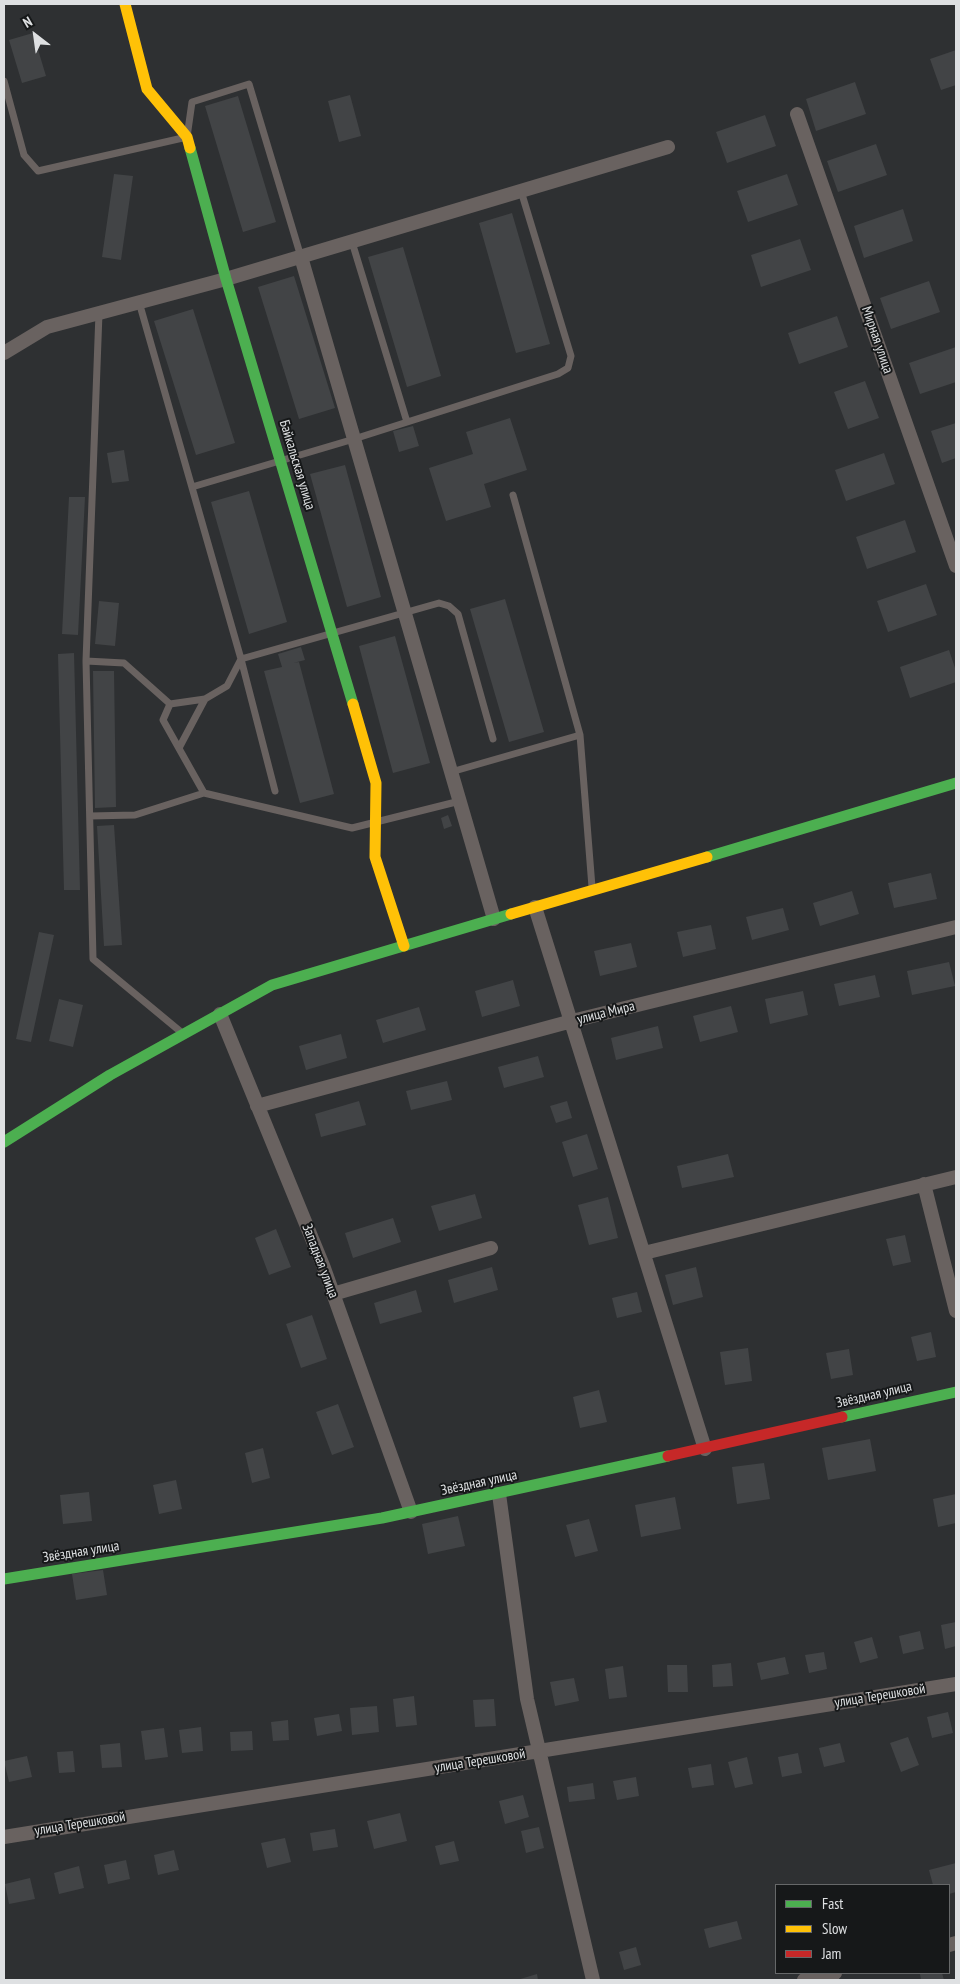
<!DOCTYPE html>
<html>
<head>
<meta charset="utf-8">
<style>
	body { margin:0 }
	#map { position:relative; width:960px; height:1984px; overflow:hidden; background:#2e3032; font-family:"PT Sans Narrow",sans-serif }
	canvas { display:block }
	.frame { position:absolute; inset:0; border:5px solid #dee0e2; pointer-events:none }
	.legend { position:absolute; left:775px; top:1884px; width:175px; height:90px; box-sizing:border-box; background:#161819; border:1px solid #666869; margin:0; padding:6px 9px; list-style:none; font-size:15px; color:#dee0e2 }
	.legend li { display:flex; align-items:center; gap:10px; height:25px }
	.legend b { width:25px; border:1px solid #666869 }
	.north { position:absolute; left:10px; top:10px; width:50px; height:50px; -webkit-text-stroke:4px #161819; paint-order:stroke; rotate:330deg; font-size:14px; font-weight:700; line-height:20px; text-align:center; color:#dee0e2 }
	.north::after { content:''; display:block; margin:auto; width:18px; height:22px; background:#dee0e2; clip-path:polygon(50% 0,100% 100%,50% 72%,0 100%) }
</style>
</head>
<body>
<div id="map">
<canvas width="960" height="1984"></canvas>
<div class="frame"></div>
<ul class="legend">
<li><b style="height:6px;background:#4caf50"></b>Fast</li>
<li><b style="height:6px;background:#ffc107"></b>Slow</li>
<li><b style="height:6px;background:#c62828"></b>Jam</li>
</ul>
<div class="north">N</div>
</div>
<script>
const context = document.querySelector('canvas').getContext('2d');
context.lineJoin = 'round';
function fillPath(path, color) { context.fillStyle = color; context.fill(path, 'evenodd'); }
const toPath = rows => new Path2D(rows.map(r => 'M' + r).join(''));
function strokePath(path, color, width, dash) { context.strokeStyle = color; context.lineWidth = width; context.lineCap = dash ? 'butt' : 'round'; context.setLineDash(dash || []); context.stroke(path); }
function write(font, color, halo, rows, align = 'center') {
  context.font = font + ' "PT Sans Narrow",sans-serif'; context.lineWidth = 4; context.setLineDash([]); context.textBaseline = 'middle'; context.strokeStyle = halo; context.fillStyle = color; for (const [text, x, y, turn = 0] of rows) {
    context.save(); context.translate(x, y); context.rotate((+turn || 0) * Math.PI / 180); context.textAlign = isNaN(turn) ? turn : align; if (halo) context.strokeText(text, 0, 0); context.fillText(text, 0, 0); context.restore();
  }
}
fillPath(toPath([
	[33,33,46,76,22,83,9,40],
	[956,50,956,85,941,90,930,59],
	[855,82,866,114,816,131,806,99],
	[350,95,361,136,339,142,328,101],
	[238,96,276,222,243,232,205,106],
	[765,115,776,146,727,163,716,132],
	[876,144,887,175,838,192,827,161],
	[114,174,133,176,121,260,102,257],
	[787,174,798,205,748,222,737,191],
	[903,209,913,241,864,258,854,226],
	[512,213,550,344,516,353,479,223],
	[800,239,811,270,761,287,751,255],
	[403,247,441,376,407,387,368,257],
	[294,276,335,408,299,419,258,287],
	[929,281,940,312,891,329,880,298],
	[193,309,235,443,196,455,154,321],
	[837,316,848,347,799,364,788,333],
	[956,347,956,382,920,394,909,363],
	[865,381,879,418,848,429,834,392],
	[510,418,527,470,484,484,491,507,446,521,429,468,473,454,466,432],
	[956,423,956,458,942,463,931,431],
	[413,426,419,446,399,452,393,431],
	[124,450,129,481,112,483,107,453],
	[884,453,895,484,846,501,835,470],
	[345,465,381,597,347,607,310,474],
	[249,491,287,622,249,634,211,502],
	[69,497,85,497,78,635,62,634],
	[905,520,916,552,867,569,856,537],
	[926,584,937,615,888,632,877,601],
	[505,599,544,732,509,742,470,609],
	[99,601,119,603,115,646,95,644],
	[395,636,430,763,393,773,359,646],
	[301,647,305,660,293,663,299,662,334,794,300,803,264,671,282,667,278,654],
	[949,650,956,671,956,682,910,698,900,667],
	[74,653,80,890,64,890,58,654],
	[93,671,114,671,116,807,95,808],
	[448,815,452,826,444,829,441,818],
	[114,825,122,945,104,946,97,826],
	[931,873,937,899,894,908,888,883],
	[852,891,859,914,820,926,813,903],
	[783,908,789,930,752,940,746,917],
	[711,925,716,949,683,957,677,932],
	[39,932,54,935,31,1042,16,1039],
	[631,943,637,967,600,976,594,951],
	[949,962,955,986,912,995,907,971],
	[875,975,880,997,839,1006,834,984],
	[513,980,520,1006,482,1017,475,991],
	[803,991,808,1015,770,1024,765,999],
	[59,999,83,1005,73,1047,49,1041],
	[731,1006,738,1032,700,1042,693,1016],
	[419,1007,426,1030,383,1043,376,1020],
	[658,1026,663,1048,616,1060,611,1038],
	[341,1034,347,1058,306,1070,299,1046],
	[538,1056,544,1077,504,1088,498,1067],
	[447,1081,452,1100,411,1110,406,1091],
	[359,1101,366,1125,321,1137,315,1114],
	[567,1101,572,1118,556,1123,550,1106],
	[587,1134,598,1169,573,1177,562,1142],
	[728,1154,734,1177,682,1188,677,1166],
	[475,1194,482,1218,439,1231,431,1206],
	[608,1197,618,1238,589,1245,578,1205],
	[393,1218,401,1242,353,1258,345,1233],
	[276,1229,291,1267,269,1275,255,1238],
	[905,1235,911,1262,893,1266,886,1239],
	[492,1267,498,1290,454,1303,448,1280],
	[696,1267,703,1297,673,1305,665,1275],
	[416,1290,422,1312,380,1324,374,1303],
	[637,1292,642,1312,617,1318,612,1298],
	[312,1315,327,1359,301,1368,286,1324],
	[931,1332,936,1357,917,1361,911,1337],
	[748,1348,752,1381,725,1385,720,1352],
	[849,1349,853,1375,831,1379,826,1353],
	[599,1390,607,1422,580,1428,573,1397],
	[338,1404,354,1447,332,1455,316,1412],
	[870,1439,876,1471,828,1480,822,1448],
	[263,1448,270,1478,252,1483,245,1453],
	[764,1463,770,1499,737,1504,732,1467],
	[176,1480,182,1509,159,1514,153,1485],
	[89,1492,92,1521,63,1524,60,1495],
	[956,1494,956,1523,938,1527,933,1499],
	[675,1497,681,1529,641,1537,635,1505],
	[458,1516,465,1546,428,1554,422,1524],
	[589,1519,598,1551,575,1557,566,1525],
	[103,1570,107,1595,76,1600,72,1574],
	[956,1622,956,1646,945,1649,941,1625],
	[920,1631,924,1649,903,1654,899,1636],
	[872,1637,878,1658,860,1663,854,1642],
	[824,1652,827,1669,809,1673,805,1655],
	[785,1657,789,1674,761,1680,757,1663],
	[731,1663,733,1686,713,1687,712,1665],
	[667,1665,687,1665,688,1692,668,1692],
	[623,1666,627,1697,609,1699,605,1669],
	[574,1678,579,1701,555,1706,550,1682],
	[414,1696,417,1725,396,1727,393,1699],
	[494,1699,496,1726,475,1727,473,1700],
	[377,1706,379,1732,352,1735,350,1708],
	[948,1712,953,1733,932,1738,927,1717],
	[339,1714,342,1731,317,1736,314,1718],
	[288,1720,289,1740,273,1741,271,1722],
	[201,1727,203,1751,182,1753,179,1730],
	[164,1728,168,1757,145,1760,141,1731],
	[252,1731,253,1750,231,1751,230,1732],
	[908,1737,919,1765,901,1772,890,1743],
	[120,1743,122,1767,102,1768,100,1745],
	[840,1743,845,1762,824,1767,819,1748],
	[73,1751,75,1772,59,1773,57,1752],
	[798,1753,802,1773,782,1777,778,1757],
	[27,1756,32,1777,9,1782,4,1761],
	[747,1757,753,1784,735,1788,728,1762],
	[711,1764,714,1785,692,1788,688,1768],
	[636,1777,639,1796,617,1800,613,1781],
	[593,1783,595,1799,569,1802,567,1787],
	[523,1795,529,1817,505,1824,499,1801],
	[400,1813,407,1841,374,1849,367,1821],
	[539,1827,544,1848,526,1853,521,1831],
	[335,1829,338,1847,313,1851,310,1833],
	[285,1838,291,1862,267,1868,261,1843],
	[454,1841,459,1861,440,1865,435,1846],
	[174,1850,179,1870,158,1875,154,1855],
	[126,1860,130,1879,108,1884,104,1865],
	[956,1863,956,1892,949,1894,949,1885,933,1885,929,1870],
	[79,1866,84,1888,59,1894,54,1873],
	[30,1878,35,1899,9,1904,5,1884],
	[737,1921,742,1939,709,1948,704,1929],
	[636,1947,641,1965,624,1970,619,1952],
	[926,1973,942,1973,944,1980,921,1980,920,1974],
	[537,1974,538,1980,517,1980]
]), '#424446');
strokePath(toPath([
	[4,81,24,155,38,171,187,137,192,102,249,84,301,257],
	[352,242,407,422],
	[139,302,241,659,275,791],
	[99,313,86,661,124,663,170,704,205,699,227,686,241,659,439,603,449,606,458,614,493,739],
	[192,487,354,439,558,374,568,368,571,356,521,191],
	[513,495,580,735,592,887],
	[86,661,93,959,181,1032],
	[170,704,163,720,204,793],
	[179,748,205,699],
	[451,772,580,735],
	[90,816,135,815,204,793,352,828,460,801]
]), '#696260', 7);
strokePath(toPath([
	[797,114,956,566],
	[301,257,494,919],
	[4,353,47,327,226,279,668,147],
	[535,907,705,1449],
	[220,1014,324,1268,411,1512],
	[257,1106,572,1021,956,927],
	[924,1184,956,1311],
	[644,1253,956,1177],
	[333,1294,491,1248],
	[499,1494,527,1699,593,1980],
	[4,1837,956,1684],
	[949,1945,956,1943],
	[804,1980,835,1973]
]), '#696260', 14);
strokePath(toPath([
	[190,148,226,279,353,704],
	[707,857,956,783],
	[4,1142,110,1075,272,985,511,914],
	[842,1417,956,1392],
	[4,1579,382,1518,668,1456]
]), '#4caf50', 11);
strokePath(toPath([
	[125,4,147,89,187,137,190,148],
	[353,704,376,783,375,857,404,946],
	[511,914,707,857]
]), '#ffc107', 11);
strokePath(toPath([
	[668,1456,842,1417]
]), '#c62828', 11);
write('14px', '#dee0e2', '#161819', [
	["Мирная улица",877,340,71],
	["Байкальская улица",297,465,73],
	["улица Мира",606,1013,-14],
	["Западная улица",320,1261,69],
	["Звёздная улица",874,1395,-13],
	["Звёздная улица",479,1483,-12],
	["Звёздная улица",81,1552,-9],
	["улица Терешковой",880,1696,-9],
	["улица Терешковой",480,1761,-9],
	["улица Терешковой",80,1824,-9]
]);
</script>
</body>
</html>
